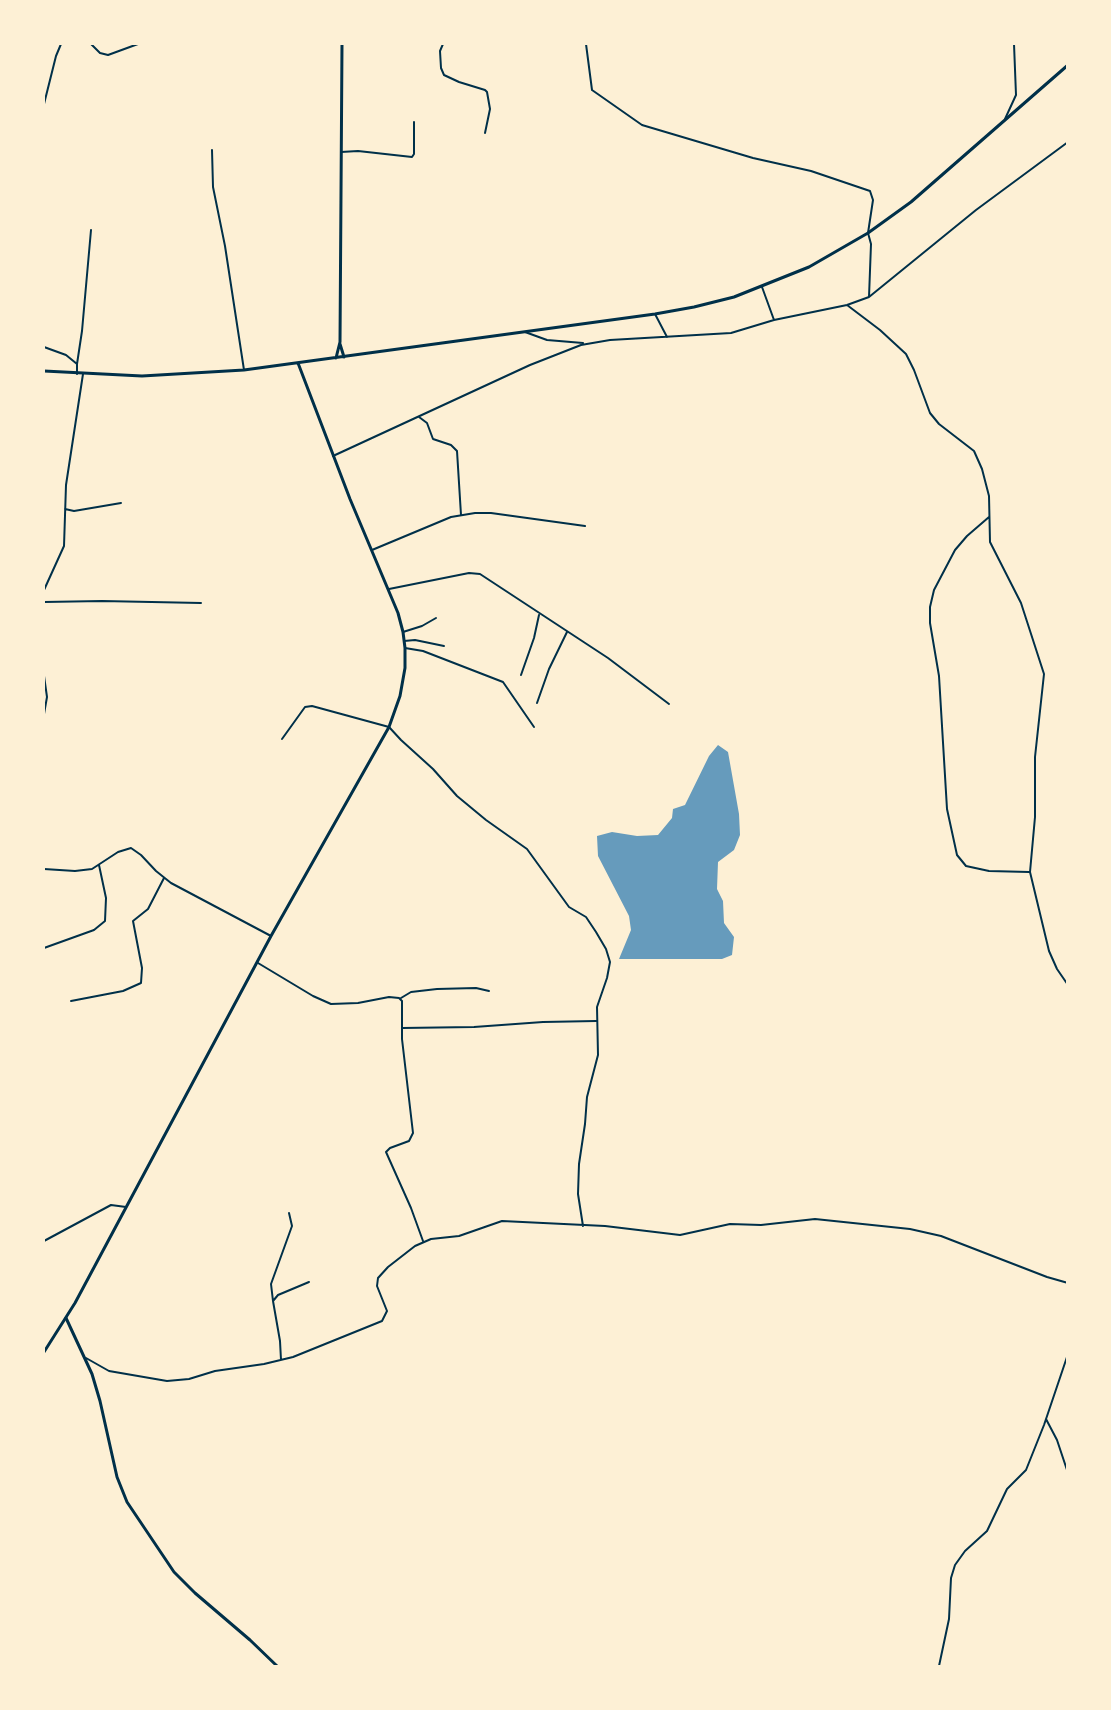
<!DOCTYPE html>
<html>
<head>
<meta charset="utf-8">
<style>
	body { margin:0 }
	#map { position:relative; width:1111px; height:1710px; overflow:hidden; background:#fdf0d5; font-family:"DM Sans",sans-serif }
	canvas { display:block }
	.frame { position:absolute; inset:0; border:45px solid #fdf0d5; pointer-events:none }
</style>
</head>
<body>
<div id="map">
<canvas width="1111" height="1710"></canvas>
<div class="frame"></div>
</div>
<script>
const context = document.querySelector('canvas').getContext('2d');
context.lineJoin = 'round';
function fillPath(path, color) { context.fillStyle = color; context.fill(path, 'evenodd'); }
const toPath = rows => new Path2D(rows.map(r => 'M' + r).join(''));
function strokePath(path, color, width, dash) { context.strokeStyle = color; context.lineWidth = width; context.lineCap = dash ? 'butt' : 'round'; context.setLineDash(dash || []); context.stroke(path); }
fillPath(toPath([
	[718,745,728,752,739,814,740,835,734,850,718,862,717,889,723,901,724,923,734,937,732,955,722,959,619,959,631,930,629,916,598,856,597,836,612,832,637,836,658,835,672,818,673,809,685,805,709,756]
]), '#669bbc');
strokePath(toPath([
	[91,44,100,53,108,55,138,44],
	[443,44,440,51,441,68,444,75,459,82,485,90,487,92,490,109,485,133],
	[586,44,592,90,642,125,753,158,811,171,870,191,873,200,868,233,871,244,869,297],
	[44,104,56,56,61,44],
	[1005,119,1016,95,1014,44],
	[212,150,213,187,225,246,244,370],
	[341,152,358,151,412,157,414,154,414,122],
	[762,287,774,320,847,305,869,297,976,210,1068,142],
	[847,305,880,330,906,354,914,370,930,413,939,424,974,451,982,469,989,496,990,542,1021,603,1044,674,1035,757,1035,817,1030,872,1049,951,1057,969,1068,985],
	[655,314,667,337],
	[525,332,547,340,583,343],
	[44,347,66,355,77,364,77,374],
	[77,364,82,331,91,230],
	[419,417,427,423,433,439,451,445,457,451,461,515],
	[333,456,530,365,581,345,610,340,731,333,774,320],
	[65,509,74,511,121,503],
	[989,517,967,536,955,550,934,590,930,607,930,623,939,676,947,809,957,855,966,866,989,871,1029,872],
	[372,550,451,517,475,513,491,513,585,526],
	[389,589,469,573,480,574,608,658,669,704],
	[44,590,64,546,66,485,83,374],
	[44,602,102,601,201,603],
	[403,632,422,626,436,618],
	[404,641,415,640,444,646],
	[405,648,423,651,503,682,534,727],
	[521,675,534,638,539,615],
	[44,676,47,697,44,714],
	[537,703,549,669,567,632],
	[282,739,305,707,312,706,389,727,401,740,433,769,457,796,486,820,527,849,569,907,586,917,596,932,606,949,610,962,607,978,597,1007,598,1055,587,1097,585,1124,579,1164,578,1194,583,1226],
	[44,869,75,871,92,869,118,852,131,848,141,855,156,871,171,883,271,936],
	[44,948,94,930,105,921,106,898,99,865],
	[258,963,313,996,331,1004,358,1003,389,997,399,998,402,1001,402,1039,413,1133,409,1141,390,1148,386,1152,411,1208,423,1241],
	[401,998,411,992,437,989,476,988,489,991],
	[71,1001,123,991,141,983,142,968,133,921,148,909,164,878],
	[402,1028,474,1027,543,1022,596,1021],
	[44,1241,111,1205,126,1207],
	[273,1301,271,1284,292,1226,289,1213],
	[86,1358,109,1371,167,1381,189,1379,215,1371,264,1364,293,1357,382,1321,387,1311,377,1286,378,1278,388,1267,415,1246,431,1239,459,1236,502,1221,605,1226,680,1235,730,1224,761,1225,815,1219,910,1229,941,1236,1047,1277,1068,1283],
	[281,1360,280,1341,273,1301,278,1295,309,1282],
	[1046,1419,1057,1440,1068,1473],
	[939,1666,949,1619,951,1578,955,1565,965,1551,987,1531,1007,1489,1026,1470,1044,1425,1068,1354]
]), '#003049', 2);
strokePath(toPath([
	[66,1318,92,1374,100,1401,117,1477,127,1502,174,1572,195,1593,250,1640,277,1666]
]), '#003049', 3);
strokePath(toPath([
	[340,344,344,357],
	[336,358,340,342,342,44],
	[44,371,142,376,244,370,655,314,694,307,734,297,809,267,868,233,911,202,1068,65],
	[44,1352,75,1303,271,936,389,727,400,696,405,668,405,648,403,632,398,613,350,499,298,363]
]), '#003049', 3);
</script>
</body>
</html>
